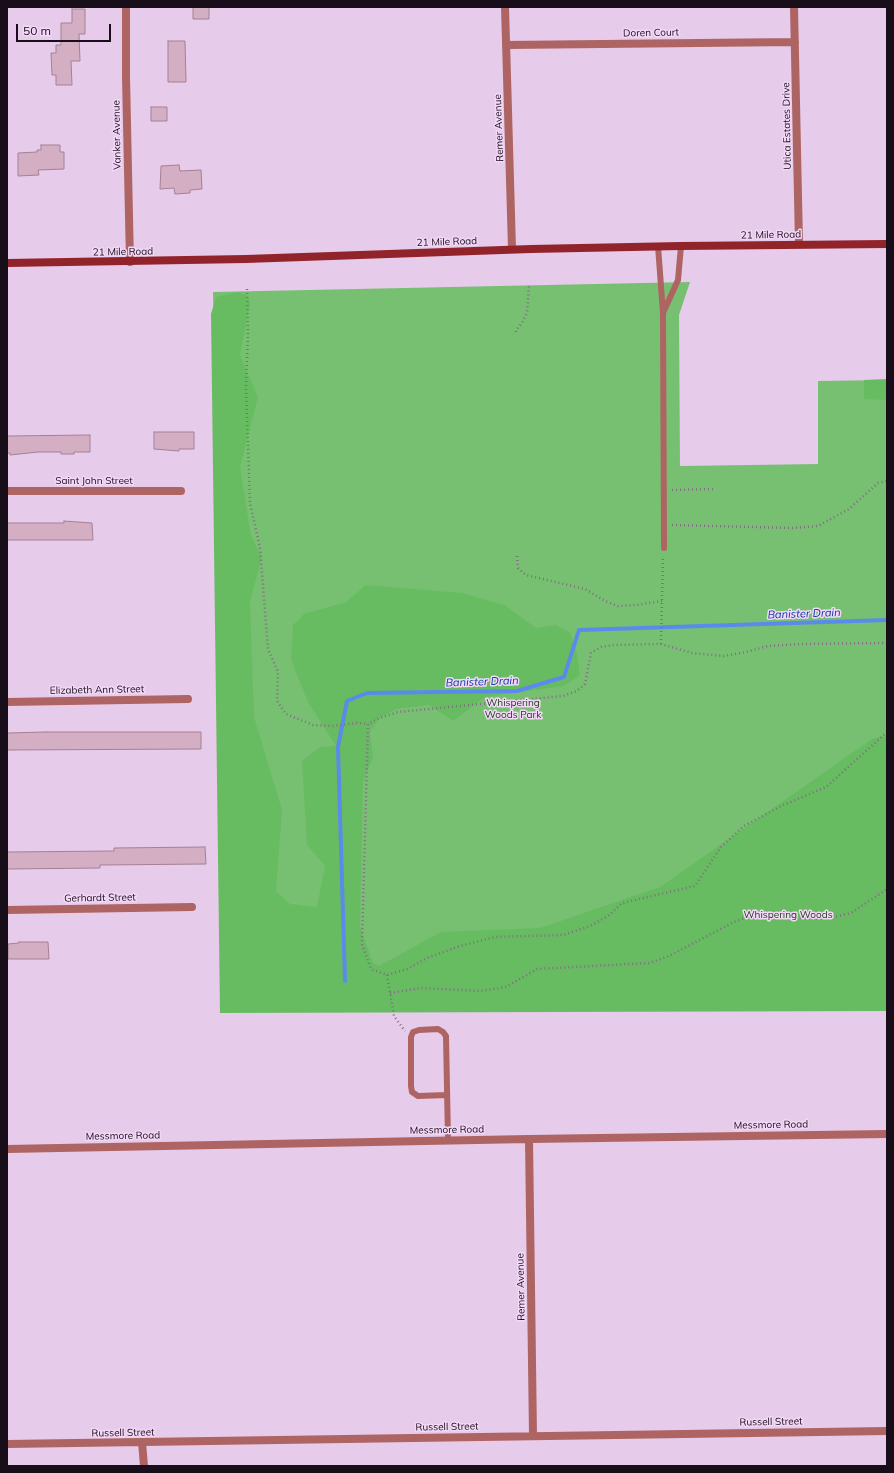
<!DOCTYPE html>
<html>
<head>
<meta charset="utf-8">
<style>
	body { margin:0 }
	#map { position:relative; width:894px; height:1473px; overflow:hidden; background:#e7cbea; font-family:Mulish,sans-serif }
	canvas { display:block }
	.frame { position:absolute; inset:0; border:8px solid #180e19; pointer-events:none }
	.scale { position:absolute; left:16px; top:24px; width:95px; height:18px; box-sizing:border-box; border:2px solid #180e19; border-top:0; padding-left:5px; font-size:12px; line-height:14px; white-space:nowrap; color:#180e19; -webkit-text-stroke:3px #f4d8f7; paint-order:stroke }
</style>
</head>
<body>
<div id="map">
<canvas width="894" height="1473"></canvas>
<div class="frame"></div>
<div class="scale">50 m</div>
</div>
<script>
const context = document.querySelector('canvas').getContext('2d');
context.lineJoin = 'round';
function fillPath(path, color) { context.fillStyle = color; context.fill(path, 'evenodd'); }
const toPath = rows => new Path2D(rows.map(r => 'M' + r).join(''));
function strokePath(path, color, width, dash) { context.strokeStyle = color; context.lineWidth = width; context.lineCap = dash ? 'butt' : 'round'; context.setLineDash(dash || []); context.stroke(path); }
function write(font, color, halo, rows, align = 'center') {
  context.font = font + ' Mulish,sans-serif'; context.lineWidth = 3; context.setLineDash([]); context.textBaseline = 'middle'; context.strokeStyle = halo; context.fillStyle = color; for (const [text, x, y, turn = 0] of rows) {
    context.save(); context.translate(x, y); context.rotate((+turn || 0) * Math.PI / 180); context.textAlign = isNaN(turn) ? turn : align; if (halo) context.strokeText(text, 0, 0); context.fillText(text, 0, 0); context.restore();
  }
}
fillPath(toPath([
	[690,282,679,315,680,466,818,464,818,381,887,380,887,998,224,1006,213,292]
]), '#77c072');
fillPath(toPath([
	[238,292,248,296,250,304,240,355,258,397,240,467,251,536,262,557,250,602,254,717,282,810,276,891,290,904,317,907,325,866,307,845,302,761,320,747,336,746,309,704,291,660,293,625,304,614,346,602,366,585,462,593,504,605,536,628,556,625,570,632,577,654,580,675,564,686,485,697,453,721,429,705,396,709,379,718,370,732,373,757,363,781,360,926,373,963,379,966,441,932,540,928,660,887,872,739,887,735,887,1011,220,1013,211,314,216,297],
	[887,379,887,400,864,399,864,380]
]), '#67bc61');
strokePath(toPath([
	[345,981,338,747,347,701,367,693,517,691,564,677,579,630,887,620]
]), '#5b8bea', 4);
const building = toPath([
	[193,7,209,7,209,19,193,19,193,7],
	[72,9,85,9,85,34,79,34,80,61,71,61,72,85,56,85,56,75,52,75,51,53,56,53,56,45,61,45,61,23,72,23,72,9],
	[168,41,185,41,186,82,168,82,168,41],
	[151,107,167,107,167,121,151,121,151,107],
	[41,145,60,145,60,152,64,152,64,169,38,170,39,175,18,176,18,153,37,152,37,150,41,150,41,145],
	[179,165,180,171,201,170,202,189,190,190,190,193,175,194,174,188,160,189,161,166,179,165],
	[154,432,194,432,194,449,179,449,179,451,154,449,154,432],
	[90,435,90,452,74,452,74,454,61,454,61,452,38,452,10,455,10,453,7,453,7,436,90,435],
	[64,521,92,523,93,540,7,540,7,523,64,523,64,521],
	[46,732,201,732,201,749,7,750,7,733,46,732],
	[205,847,206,864,100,865,100,868,7,869,7,852,114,851,114,848,205,847],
	[19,942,48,942,49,959,8,959,8,944,19,943,19,942]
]);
fillPath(building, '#d4afc4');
strokePath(building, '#a38095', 1);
strokePath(toPath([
	[247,289,248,333,246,387,250,503,260,548,268,649,278,672,277,701,286,714,313,725,333,726,357,723,368,724],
	[516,332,516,330,522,323,527,313,529,285],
	[672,490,713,489],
	[672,525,792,528,818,526,849,509,878,483,887,481],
	[517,556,518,568,526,575,585,589,605,601,618,606,635,605,662,601],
	[887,643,801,644,768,646,746,652,724,656,692,653,661,644,613,645,601,647,591,653,585,684,577,691,563,696,398,712,379,718,368,724,362,944,371,969,387,975,407,969,427,958,460,946,495,937,563,935,590,926,608,916,622,903,695,886,721,847,744,826,781,806,826,787,887,732],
	[661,644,663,557],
	[387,975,394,1016,405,1031],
	[390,993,421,988,480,991,506,987,537,969,649,963,669,956,734,922,761,912,787,917,815,919,835,917,851,913,887,889]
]), '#816e83', 2.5, [1, 3]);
strokePath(toPath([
	[658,246,663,313,678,280,681,246],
	[663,313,664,548],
	[447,1095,418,1096,412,1092,411,1086,411,1037,413,1032,419,1030,438,1029,443,1032,446,1036,448,1140]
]), '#ad6462', 6);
strokePath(toPath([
	[126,7,126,77,130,262],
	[505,7,512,249],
	[794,7,799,244],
	[506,45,795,42],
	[7,491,181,491],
	[7,702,188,699],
	[7,910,192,907],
	[529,1139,533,1436],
	[7,1149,529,1139,887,1134],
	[142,1442,144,1466],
	[7,1444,887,1431]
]), '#ad6462', 8);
strokePath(toPath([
	[7,263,246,259,531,249,681,246,887,244]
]), '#91242a', 8);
write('10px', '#180e19', '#f4d8f7', [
	["Doren Court",651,33,-1],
	["Utica Estates Drive",787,126,-91],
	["Remer Avenue",499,128,-92],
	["Vanker Avenue",117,135,-91],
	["21 Mile Road",771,235,-1],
	["21 Mile Road",447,242,-2],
	["21 Mile Road",123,252,-1],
	["Saint John Street",94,481],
	["Elizabeth Ann Street",97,690,-1],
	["Gerhardt Street",100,898,-1],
	["Messmore Road",771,1125,-1],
	["Messmore Road",447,1130,-1],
	["Messmore Road",123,1136,-1],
	["Remer Avenue",521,1287,-91],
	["Russell Street",771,1422,-1],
	["Russell Street",447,1427,-1],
	["Russell Street",123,1433,-1]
]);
write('10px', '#163814', '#f4d8f7', [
	["Whispering",513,703],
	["Woods Park",513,715],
	["Whispering Woods",788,915]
]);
write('italic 11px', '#0336a2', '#f4d8f7', [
	["Banister Drain",804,614,-2],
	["Banister Drain",482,682,-2]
]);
</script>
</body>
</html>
